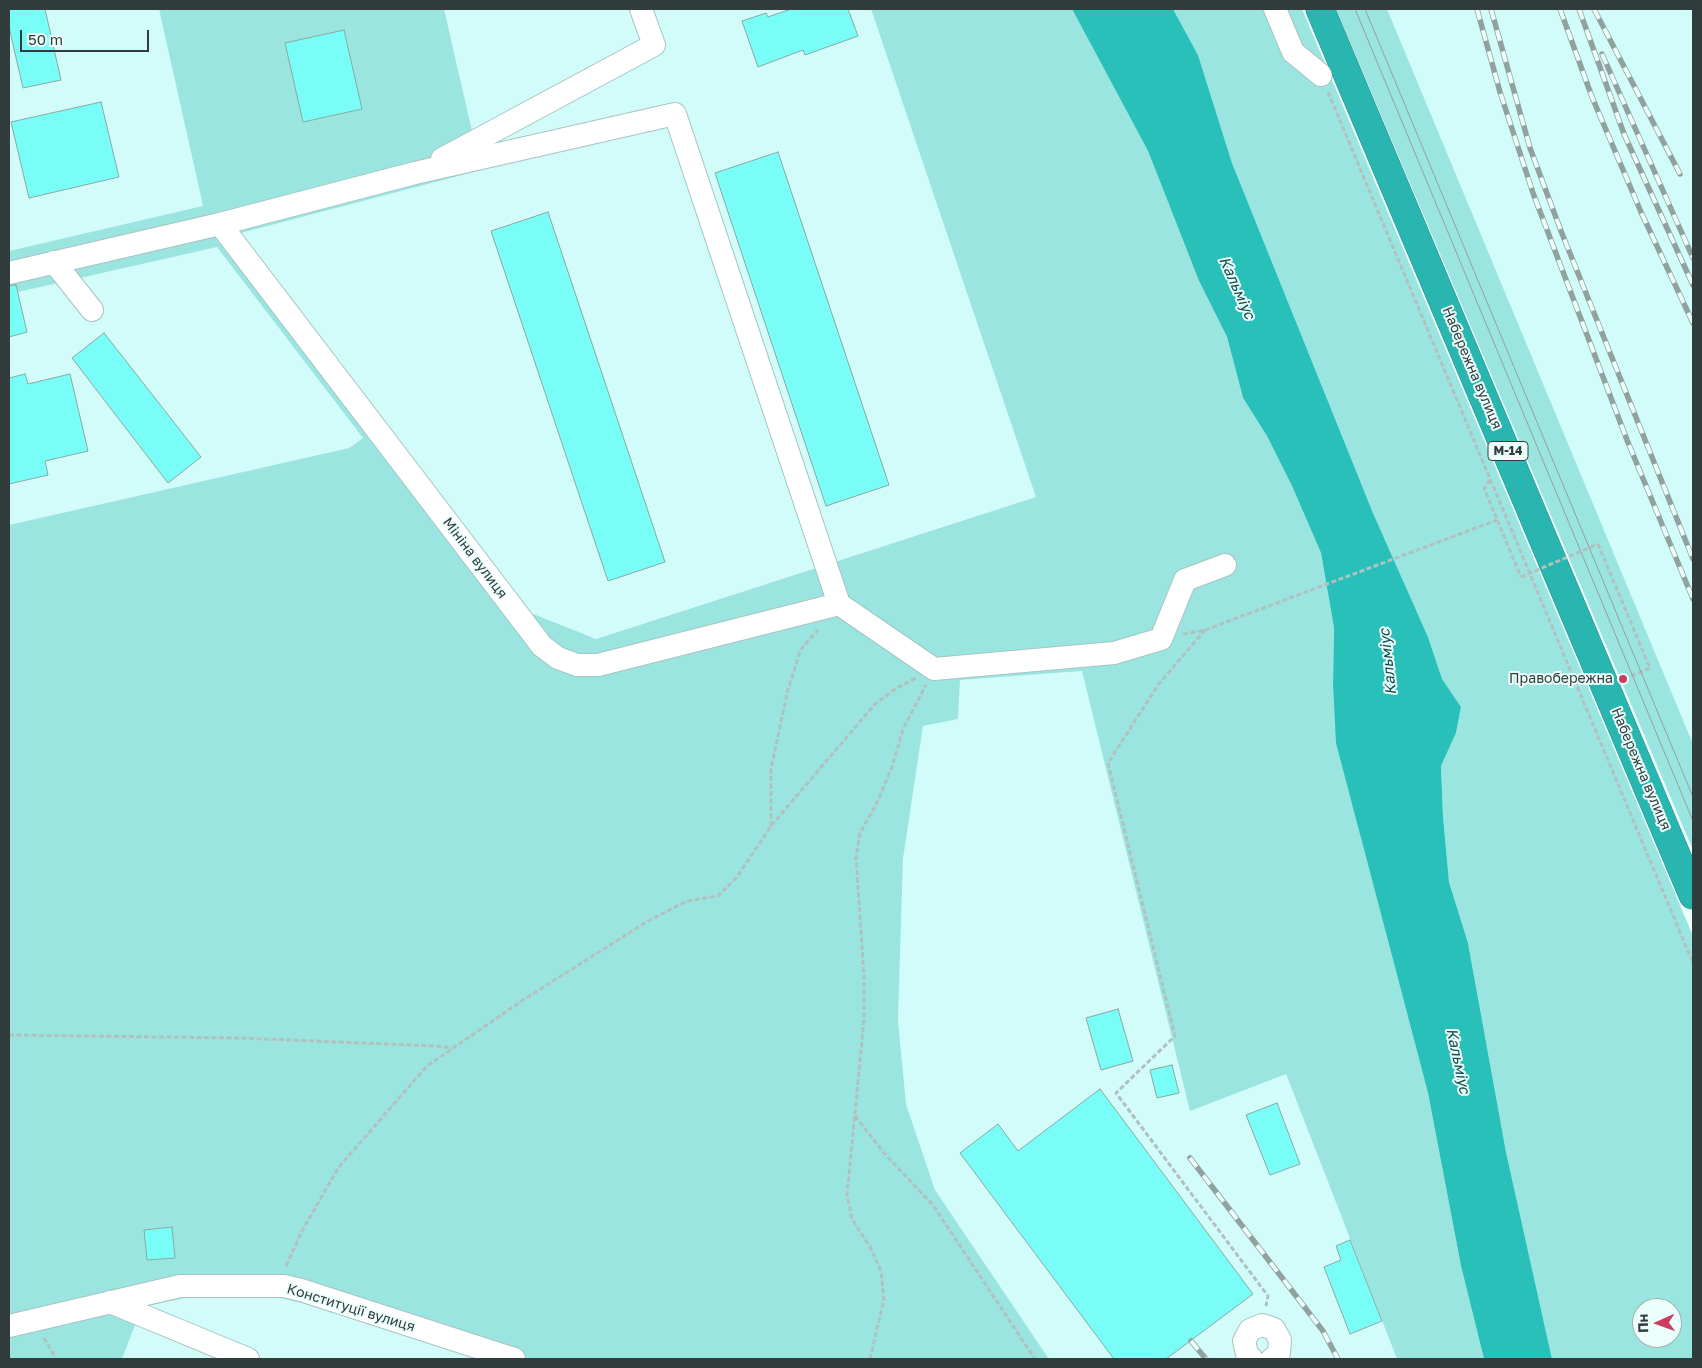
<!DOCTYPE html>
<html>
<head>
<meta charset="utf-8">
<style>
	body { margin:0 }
	#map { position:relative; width:1702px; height:1368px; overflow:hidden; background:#ebfefc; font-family:"Golos Text",sans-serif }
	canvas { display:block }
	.frame { position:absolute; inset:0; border:10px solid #303d3c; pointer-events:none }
	.north { position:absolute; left:1632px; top:1298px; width:50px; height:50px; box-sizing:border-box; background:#ebfefc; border:1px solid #a0b1af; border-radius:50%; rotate:268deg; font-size:14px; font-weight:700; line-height:20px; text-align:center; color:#303d3c }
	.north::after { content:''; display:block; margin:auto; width:18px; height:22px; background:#cb3c5f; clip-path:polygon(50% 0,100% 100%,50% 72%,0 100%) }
	.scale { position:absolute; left:20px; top:30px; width:129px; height:22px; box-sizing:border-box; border:2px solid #303d3c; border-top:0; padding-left:6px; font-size:15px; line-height:18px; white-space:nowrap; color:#303d3c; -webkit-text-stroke:4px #ebfefc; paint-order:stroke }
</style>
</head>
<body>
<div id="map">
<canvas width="1702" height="1368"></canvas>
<div class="frame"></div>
<div class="north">Пн</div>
<div class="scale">50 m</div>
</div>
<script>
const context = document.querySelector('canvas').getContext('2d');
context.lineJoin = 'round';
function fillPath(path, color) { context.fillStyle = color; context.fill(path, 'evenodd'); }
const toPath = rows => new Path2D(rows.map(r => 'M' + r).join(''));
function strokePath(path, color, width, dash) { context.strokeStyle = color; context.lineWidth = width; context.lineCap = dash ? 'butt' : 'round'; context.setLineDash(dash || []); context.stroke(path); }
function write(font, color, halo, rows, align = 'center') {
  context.font = font + ' "Golos Text",sans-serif'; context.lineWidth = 4; context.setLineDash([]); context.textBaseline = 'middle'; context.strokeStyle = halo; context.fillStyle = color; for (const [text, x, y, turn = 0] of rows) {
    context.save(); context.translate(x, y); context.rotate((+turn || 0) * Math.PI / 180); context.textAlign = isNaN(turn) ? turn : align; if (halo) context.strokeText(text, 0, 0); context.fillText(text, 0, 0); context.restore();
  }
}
fillPath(toPath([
	[9,9,159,9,203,207,9,251],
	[444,9,871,9,1037,497,595,639,531,613,241,233,481,170],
	[1387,9,1693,9,1693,744],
	[217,246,363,438,349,448,9,525,9,294],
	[1083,671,1190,1110,1286,1074,1397,1359,1049,1359,935,1190,906,1104,898,1020,903,859,923,725,958,719,960,680],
	[189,1297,281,1298,333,1311,479,1359,122,1359,142,1307]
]), '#d1fcf9');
fillPath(toPath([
	[159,9,444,9,481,170,241,233,531,613,596,639,1036,497,871,9,1072,9,1148,151,1199,281,1227,337,1243,398,1267,436,1292,486,1321,553,1334,628,1333,683,1361,838,1428,1093,1461,1266,1484,1359,1397,1359,1286,1074,1190,1111,1082,671,960,680,958,719,923,726,903,859,898,1020,906,1104,935,1190,1049,1359,479,1359,333,1311,281,1298,189,1297,142,1307,122,1359,9,1359,9,525,349,448,363,438,217,247,9,294,9,251,203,206],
	[1173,9,1302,9,1693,936,1693,1359,1552,1359,1506,1152,1468,943,1449,882,1443,816,1441,766,1456,733,1461,707,1442,680,1428,637,1373,513,1232,163,1198,55],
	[1642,1308,1672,1308,1672,1338,1642,1338],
	[1336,9,1387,9,1693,744,1693,850]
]), '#9be5e0');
fillPath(toPath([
	[1072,9,1173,9,1198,55,1232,163,1373,513,1428,637,1442,679,1461,707,1456,733,1441,766,1443,816,1449,882,1468,943,1506,1152,1552,1359,1484,1359,1461,1266,1428,1093,1336,743,1333,683,1334,628,1321,553,1292,486,1267,436,1243,398,1227,337,1199,281,1148,151]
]), '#2ac0ba');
const building = toPath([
	[9,9,45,9,61,80,23,88,9,27,9,9],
	[791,9,848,9,858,36,805,55,803,50,758,67,742,21,766,13,768,17,791,9],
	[344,30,362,109,303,122,285,43,344,30],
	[101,102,119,177,29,198,11,122,101,102],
	[778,152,889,485,826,506,715,173,778,152],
	[548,212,665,562,608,581,491,231,548,212],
	[16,285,27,332,9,337,9,286,16,285],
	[104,333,201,457,168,483,72,358,104,333],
	[25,374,28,384,70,374,88,451,45,461,48,475,9,484,9,378,25,374],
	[1118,1009,1133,1061,1101,1070,1086,1018,1118,1009],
	[1172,1065,1179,1093,1157,1098,1150,1070,1172,1065],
	[1100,1089,1253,1294,1166,1359,1114,1359,960,1153,998,1124,1018,1151,1100,1089],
	[1277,1103,1300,1164,1270,1175,1246,1115,1277,1103],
	[172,1227,175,1258,147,1260,144,1230,172,1227],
	[1350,1240,1382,1321,1350,1334,1324,1267,1341,1260,1336,1246,1350,1240]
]);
fillPath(building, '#78fef7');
strokePath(building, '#8aa9a6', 1);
const minor = toPath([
	[1275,9,1293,52,1321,75],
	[442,159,654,45,641,9],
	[220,224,542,646,558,658,577,665,598,665,839,604],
	[54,262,92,310],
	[9,273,220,224,415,173,675,114,839,604,934,669,1114,653,1161,639,1185,580,1225,565],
	[110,1302,248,1359],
	[9,1326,180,1286,284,1286,301,1290,514,1359],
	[1252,1359,1247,1354,1244,1341,1250,1330,1262,1325,1274,1329,1280,1340,1279,1353,1272,1359]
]);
const highway = toPath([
	[1320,9,1693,895]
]);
strokePath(minor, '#a5c4c2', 24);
strokePath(highway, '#2c8c87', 29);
strokePath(toPath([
	[1328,92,1693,963],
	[1490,480,1484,488,1521,577],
	[1598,544,1650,668,1624,679],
	[1205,630,1158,685,1108,763,1175,1036,1116,1093,1268,1296,1266,1306],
	[1183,634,1205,630,1497,520],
	[771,826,771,769,788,689,801,649,818,630],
	[9,1035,240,1038,436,1046,452,1048],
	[855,1116,884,1153,933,1205,1035,1359],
	[286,1266,302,1231,338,1168,427,1066,523,1000,648,921,687,901,718,896,737,877,771,826,875,704,895,689,916,678],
	[44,1338,56,1359],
	[870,1359,884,1299,881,1271,870,1247,852,1219,847,1195,864,1020,864,976,856,857,860,833,876,805,892,767,903,729,926,685]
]), '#b0c1bf', 3, [5, 2.5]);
strokePath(minor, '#fff', 22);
strokePath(highway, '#2ab6b0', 28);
strokePath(toPath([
	[1355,9,1693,821],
	[1365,9,1693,797]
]), '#91a1a0', 1);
const rail = toPath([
	[1477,9,1500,92,1533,193,1627,440,1693,599],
	[1491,9,1530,148,1561,231,1693,559],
	[1560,9,1592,97,1641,212,1693,323],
	[1579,9,1624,134,1693,285],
	[1594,9,1680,174],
	[1602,54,1693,258],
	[1190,1158,1323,1331,1338,1359],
	[1191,1341,1206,1359]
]);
strokePath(rail, '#91a1a0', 5.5);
strokePath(rail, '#ebfefc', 4, [11]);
strokePath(toPath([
	[1521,577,1598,544]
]), '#b0c1bf', 3, [5, 2.5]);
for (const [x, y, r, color] of [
	[1623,679,5,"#cb3c5f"]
]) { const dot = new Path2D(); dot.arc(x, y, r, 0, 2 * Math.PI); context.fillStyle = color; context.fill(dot); strokePath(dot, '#ebfefc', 2); }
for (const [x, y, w] of [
	[1508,451,40]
]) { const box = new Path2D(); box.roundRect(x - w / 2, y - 9.5, w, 19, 4); context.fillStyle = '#ebfefc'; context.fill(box); strokePath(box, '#303d3c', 1); }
write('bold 12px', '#303d3c', null, [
	["М-14",1508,451]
]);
write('14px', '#303d3c', '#ebfefc', [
	["Набережна вулиця",1472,368,67],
	["Мініна вулиця",475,558,53],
	["Набережна вулиця",1641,769,67],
	["Конституції вулиця",351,1308,17]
]);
write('14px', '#303d3c', '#ebfefc', [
	["Правобережна",1613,679]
], 'right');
write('italic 15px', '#0e4c49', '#ebfefc', [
	["Кальміус",1237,288,66],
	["Кальміус",1388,662,-96],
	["Кальміус",1458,1061,78]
]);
</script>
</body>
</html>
